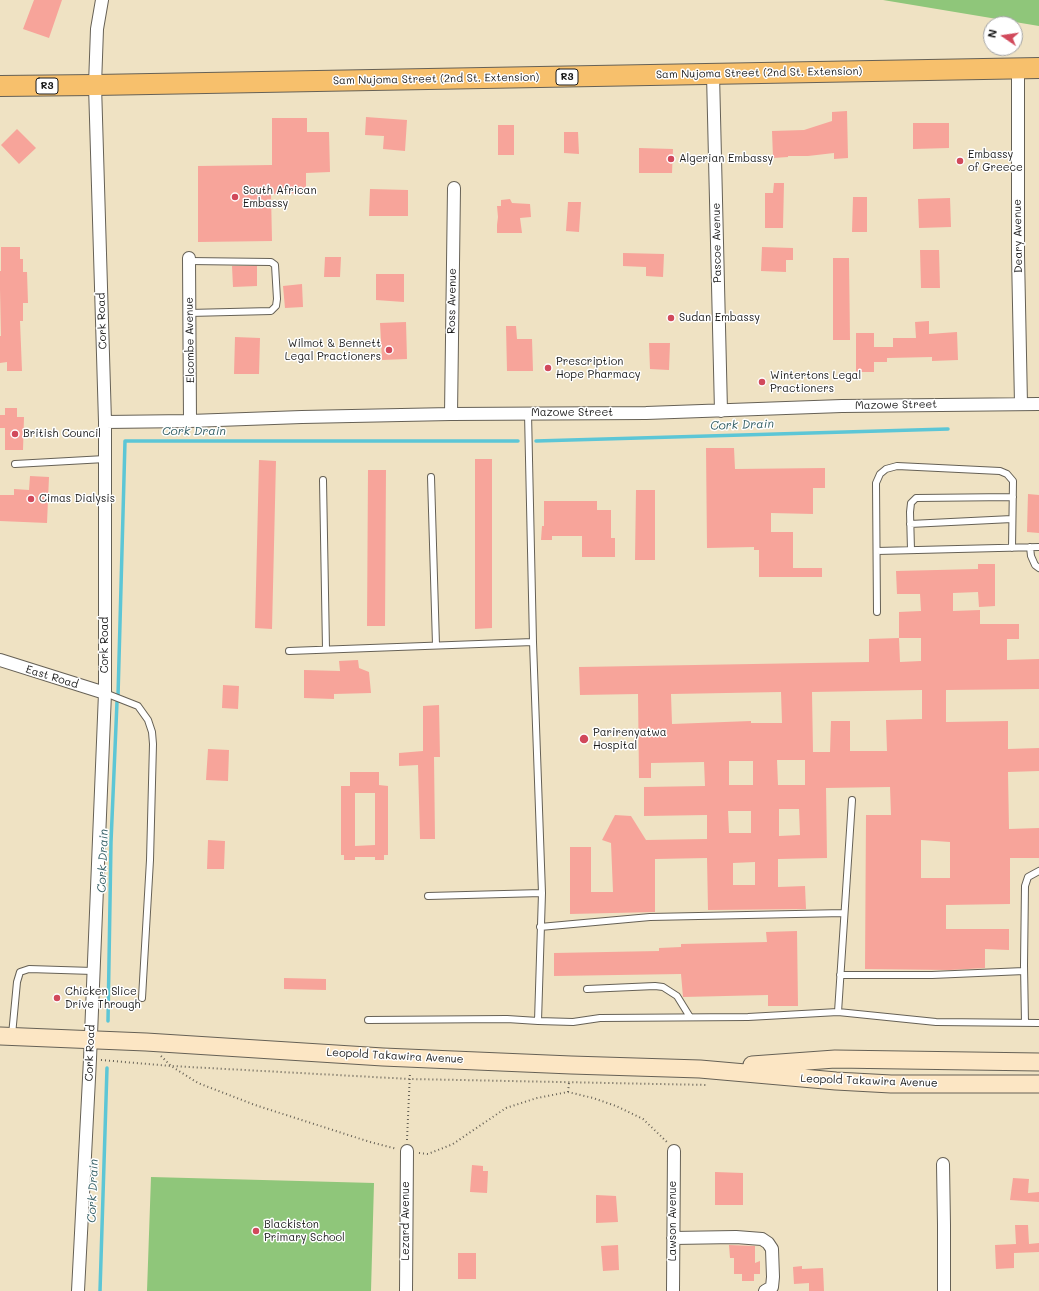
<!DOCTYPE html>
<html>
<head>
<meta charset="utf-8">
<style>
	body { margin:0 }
	#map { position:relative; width:1039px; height:1291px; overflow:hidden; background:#efe2c3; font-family:Mali,sans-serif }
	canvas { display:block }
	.north { position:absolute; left:983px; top:16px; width:40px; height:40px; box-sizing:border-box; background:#fff; border:1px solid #a4a4a4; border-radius:50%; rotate:283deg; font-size:11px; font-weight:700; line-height:16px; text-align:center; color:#1c1c1c }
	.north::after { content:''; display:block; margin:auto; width:14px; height:18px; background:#d1495b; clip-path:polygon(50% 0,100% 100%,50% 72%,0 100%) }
</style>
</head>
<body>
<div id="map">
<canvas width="1039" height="1291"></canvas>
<div class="north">N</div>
</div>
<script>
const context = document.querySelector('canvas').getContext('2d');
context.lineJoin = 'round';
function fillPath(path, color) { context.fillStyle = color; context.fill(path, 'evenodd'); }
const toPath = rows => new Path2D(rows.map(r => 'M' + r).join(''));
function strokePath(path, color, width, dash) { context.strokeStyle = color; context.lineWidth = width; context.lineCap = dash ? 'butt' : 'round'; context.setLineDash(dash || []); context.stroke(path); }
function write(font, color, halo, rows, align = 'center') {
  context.font = font + ' Mali,sans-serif'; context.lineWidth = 3; context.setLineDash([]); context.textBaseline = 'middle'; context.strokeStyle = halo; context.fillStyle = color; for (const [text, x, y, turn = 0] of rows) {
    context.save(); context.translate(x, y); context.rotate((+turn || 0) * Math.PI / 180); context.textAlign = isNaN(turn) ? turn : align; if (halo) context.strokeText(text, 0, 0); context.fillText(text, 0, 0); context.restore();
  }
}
fillPath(toPath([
	[883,0,1039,0,1039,26],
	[151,1177,374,1183,371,1291,147,1291]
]), '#8fc67a');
strokePath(toPath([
	[536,441,948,429],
	[118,696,125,441,518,441],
	[108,1021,111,842,117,702],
	[100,1291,107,1068]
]), '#5cc6d6', 3.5);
fillPath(toPath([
	[34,0,62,0,49,38,23,29],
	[847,111,848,158,834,159,834,153,808,156,788,156,788,157,773,158,772,131,804,130,832,121,832,112],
	[366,117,407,120,405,151,383,149,384,136,365,135],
	[272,118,307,118,307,132,329,132,330,172,306,173,306,193,271,194,272,241,198,242,198,166,272,165],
	[913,123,949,123,949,148,913,149],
	[498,125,514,125,514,155,498,155],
	[17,129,36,148,19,164,1,145],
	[564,132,578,132,579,154,564,153],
	[639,148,673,149,672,173,639,173],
	[774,183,784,183,783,228,765,228,765,193,773,193],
	[370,189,408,190,408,216,369,216],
	[853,197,867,197,867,232,852,232],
	[950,198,951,227,919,228,918,199],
	[510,199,512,203,530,204,531,217,520,218,522,233,497,233,497,225,498,217,497,206,501,206,501,200],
	[568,202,581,202,579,232,566,231],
	[1,247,20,247,20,259,23,259,23,272,27,272,28,303,23,303,23,321,20,321,22,371,7,371,7,362,0,363,0,336,1,336,0,289,0,271,1,271],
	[762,247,793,248,793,260,786,260,786,272,761,271],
	[920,250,939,250,940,288,921,288],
	[623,253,664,254,663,277,646,276,646,267,623,266],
	[325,257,341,257,340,277,324,277],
	[833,258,849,258,850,340,833,340],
	[232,266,257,266,257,286,233,287],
	[376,274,404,274,404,302,376,300],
	[302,284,303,307,285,308,283,286],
	[929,321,929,334,957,332,958,360,932,361,932,357,887,358,887,362,874,362,874,372,856,372,856,333,874,333,874,347,893,347,893,338,916,338,915,322],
	[406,322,407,359,382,360,380,323],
	[506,326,516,326,517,339,532,339,533,371,507,371],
	[235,337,260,338,259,374,234,374],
	[649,343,670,343,669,370,650,369],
	[5,408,17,408,17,417,24,417,23,450,5,450,5,428,0,428,0,415,5,415],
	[706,448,734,448,735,469,825,468,825,488,813,488,813,514,771,513,771,532,793,532,793,568,822,568,822,577,759,577,759,550,754,550,754,547,707,548],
	[475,459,492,459,492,628,475,629],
	[259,460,276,461,272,629,255,628],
	[368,470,386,470,385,626,367,626],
	[30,476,49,477,47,523,0,521,0,495,14,495,14,489,29,490],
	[636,490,655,490,655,560,635,560],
	[1028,494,1039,495,1039,533,1027,532],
	[544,501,597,501,597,510,611,510,611,538,615,538,615,557,582,557,582,536,552,536,552,540,541,540,542,526,544,526],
	[978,564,995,564,995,606,979,607,978,592,953,593,953,611,980,610,980,624,1019,624,1019,639,1007,639,1007,660,1039,659,1039,689,946,690,946,722,1008,721,1008,749,1039,748,1039,771,1008,772,1009,829,1039,828,1039,858,1010,858,1010,904,946,905,946,929,1009,929,1009,950,985,949,985,968,950,970,865,969,866,815,891,815,890,787,826,788,827,858,778,859,778,887,805,886,806,909,708,910,707,858,655,859,655,912,570,914,570,847,591,847,591,892,613,892,611,843,602,840,615,815,631,816,646,840,707,839,707,815,644,816,644,787,705,786,704,762,651,763,651,778,639,778,638,694,580,695,579,667,869,662,869,639,899,638,899,612,921,611,920,594,897,594,896,571,978,569],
	[899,638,921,638,921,661,900,662],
	[922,690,922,719,886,720,887,751,850,751,850,721,831,721,830,752,813,752,812,692],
	[781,692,782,723,751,723,751,721,672,724,671,694],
	[777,760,805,760,805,785,778,785],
	[729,761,753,761,753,785,729,785],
	[779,809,799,809,800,835,779,836],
	[728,811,751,811,751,833,729,833],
	[921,840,950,842,950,878,921,878],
	[755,862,755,885,733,885,733,863],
	[358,660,359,668,369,672,371,693,334,694,334,699,304,698,304,670,340,671,339,661],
	[223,685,239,686,238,709,222,708],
	[439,705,440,757,434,757,435,839,420,839,418,765,399,766,399,753,423,751,423,706],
	[208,749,229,750,228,781,206,780],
	[350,772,379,772,379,785,388,786,388,855,384,855,384,860,375,860,375,857,355,857,355,860,344,860,344,855,341,855,341,786,350,786],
	[355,793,375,793,375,845,355,846],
	[208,840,225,841,224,869,207,869],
	[797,931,798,1006,768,1006,768,995,683,997,681,974,554,976,554,953,659,951,659,948,681,947,681,944,767,942,766,932],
	[284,978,326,979,326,990,284,989],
	[472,1165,483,1166,483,1171,488,1171,487,1193,470,1192],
	[715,1172,743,1173,743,1205,715,1205],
	[1013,1178,1029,1179,1028,1193,1039,1192,1039,1202,1010,1200],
	[596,1195,616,1196,618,1222,596,1223],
	[1015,1225,1028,1225,1029,1244,1039,1243,1039,1252,1014,1253,1014,1268,996,1269,995,1245,1016,1244],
	[618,1245,619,1270,603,1271,601,1246],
	[729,1245,755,1246,755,1263,760,1261,760,1274,754,1274,754,1281,742,1281,742,1274,734,1274,734,1258,730,1258],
	[458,1253,476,1253,476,1279,458,1279],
	[802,1266,802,1269,823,1268,824,1291,809,1291,809,1283,794,1284,793,1267]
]), '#f7a49a');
const service = toPath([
	[189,261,271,262,275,265,277,299,276,306,271,311,189,313],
	[528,413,533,642,542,893,538,1021,573,1022,600,1018,748,1017,838,1012,936,1022,1039,1023],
	[15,464,105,459],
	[431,477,436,645],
	[323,480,326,649],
	[910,524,1012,519],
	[1030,547,1031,556,1035,565,1039,568],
	[911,550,910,512,911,503,916,498,1013,497],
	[877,551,1039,547],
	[877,612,876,483,880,474,886,469,897,466,1000,471,1007,474,1013,481,1012,548],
	[289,651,533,642],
	[105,693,138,706,148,720,152,732,153,744,150,860,142,998],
	[428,896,542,893],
	[540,927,650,917,844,913],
	[840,975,932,975,1024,971],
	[587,989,655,986,663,987,677,996,690,1017],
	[838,1012,852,800],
	[368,1020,507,1019,538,1021],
	[1025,1023,1024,965,1025,886,1028,877,1039,871],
	[12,1035,17,982,20,972,29,969,93,971]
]);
const minor = toPath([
	[1018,68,1018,255,1021,404],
	[713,74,721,411],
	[189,258,190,421],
	[451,414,454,188],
	[105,422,190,421,302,417,451,414,646,413,842,406,1039,404],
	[0,660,105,693],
	[943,1164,944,1225,944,1291],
	[673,1238,736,1237,762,1239,768,1243,772,1249,773,1277,772,1287,765,1291],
	[78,1291,90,1059,105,693,105,422,95,85,97,29,102,0],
	[406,1291,407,1151],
	[673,1291,674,1151]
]);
const secondary = toPath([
	[0,1036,146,1042,383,1057,571,1065,700,1069,836,1081,891,1084,1039,1084],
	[752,1065,835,1059,1039,1062]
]);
const trunk = toPath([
	[0,86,95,85,1039,68]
]);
strokePath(service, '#666156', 8);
strokePath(minor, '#666156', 14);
strokePath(secondary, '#666156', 19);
strokePath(trunk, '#666156', 22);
strokePath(toPath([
	[161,1056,171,1066,198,1083,255,1105,370,1142,397,1149],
	[101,1060,171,1066,410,1079,708,1085],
	[568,1092,569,1083],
	[407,1140,410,1072],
	[419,1153,428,1154,453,1144,506,1108,537,1098,568,1092,593,1098,616,1106,643,1119,667,1142]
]), '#666156', 2, [1, 3]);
strokePath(service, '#fff', 6);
strokePath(minor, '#fff', 12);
strokePath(secondary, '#fce6c4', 17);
strokePath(trunk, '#f7c06c', 20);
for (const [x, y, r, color] of [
	[671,159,4,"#d1495b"],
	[960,161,4,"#d1495b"],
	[235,197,4,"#d1495b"],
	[671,318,4,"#d1495b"],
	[389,350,4,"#d1495b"],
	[548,368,4,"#d1495b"],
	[762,382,4,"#d1495b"],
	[15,434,4,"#d1495b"],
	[31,499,4,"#d1495b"],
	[584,739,5,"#d1495b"],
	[57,998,4,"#d1495b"],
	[256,1231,4,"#d1495b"]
]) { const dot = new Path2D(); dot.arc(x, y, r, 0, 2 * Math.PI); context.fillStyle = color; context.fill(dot); strokePath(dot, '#fff', 1.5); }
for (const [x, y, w] of [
	[567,77,22],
	[47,86,22]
]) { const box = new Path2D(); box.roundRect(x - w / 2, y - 8, w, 16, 3); context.fillStyle = '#fff'; context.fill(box); strokePath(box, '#1c1c1c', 1); }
write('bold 10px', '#1c1c1c', null, [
	["R3",567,77],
	["R3",47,86]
]);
write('11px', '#1c1c1c', '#fff', [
	["Sam Nujoma Street (2nd St. Extension)",759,73,-1],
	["Sam Nujoma Street (2nd St. Extension)",436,79,-1],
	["Deary Avenue",1018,236,-91],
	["Pascoe Avenue",717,243,-91],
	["Ross Avenue",452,301,-89],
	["Cork Road",102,321,-92],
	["Elcombe Avenue",190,340,-91],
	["Mazowe Street",896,405,-1],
	["Mazowe Street",572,413],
	["Cork Road",105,645,-90],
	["East Road",52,677,17],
	["Cork Road",90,1053,-88],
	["Leopold Takawira Avenue",395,1056,3],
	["Leopold Takawira Avenue",869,1081,2],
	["Lezard Avenue",406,1221,-90],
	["Lawson Avenue",673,1221,-90]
]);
write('11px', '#1c1c1c', '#fff', [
	["Embassy",968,155],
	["of Greece",968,168],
	["Algerian Embassy",679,159],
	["South African",243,191],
	["Embassy",243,204],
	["Sudan Embassy",679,318],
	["Wilmot & Bennett",381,344,"right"],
	["Legal Practioners",381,357,"right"],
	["Prescription",556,362],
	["Hope Pharmacy",556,375],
	["Wintertons Legal",770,376],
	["Practioners",770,389],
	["British Council",23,434],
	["Cimas Dialysis",39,499],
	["Parirenyatwa",593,733],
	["Hospital",593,746],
	["Chicken Slice",65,992],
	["Drive Through",65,1005],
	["Blackiston",264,1225],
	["Primary School",264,1238]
], 'left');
write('italic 12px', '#366066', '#fff', [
	["Cork Drain",742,425,-2],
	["Cork Drain",194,431],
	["Cork Drain",103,861,-88],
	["Cork Drain",93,1191,-88]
]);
</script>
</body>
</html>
